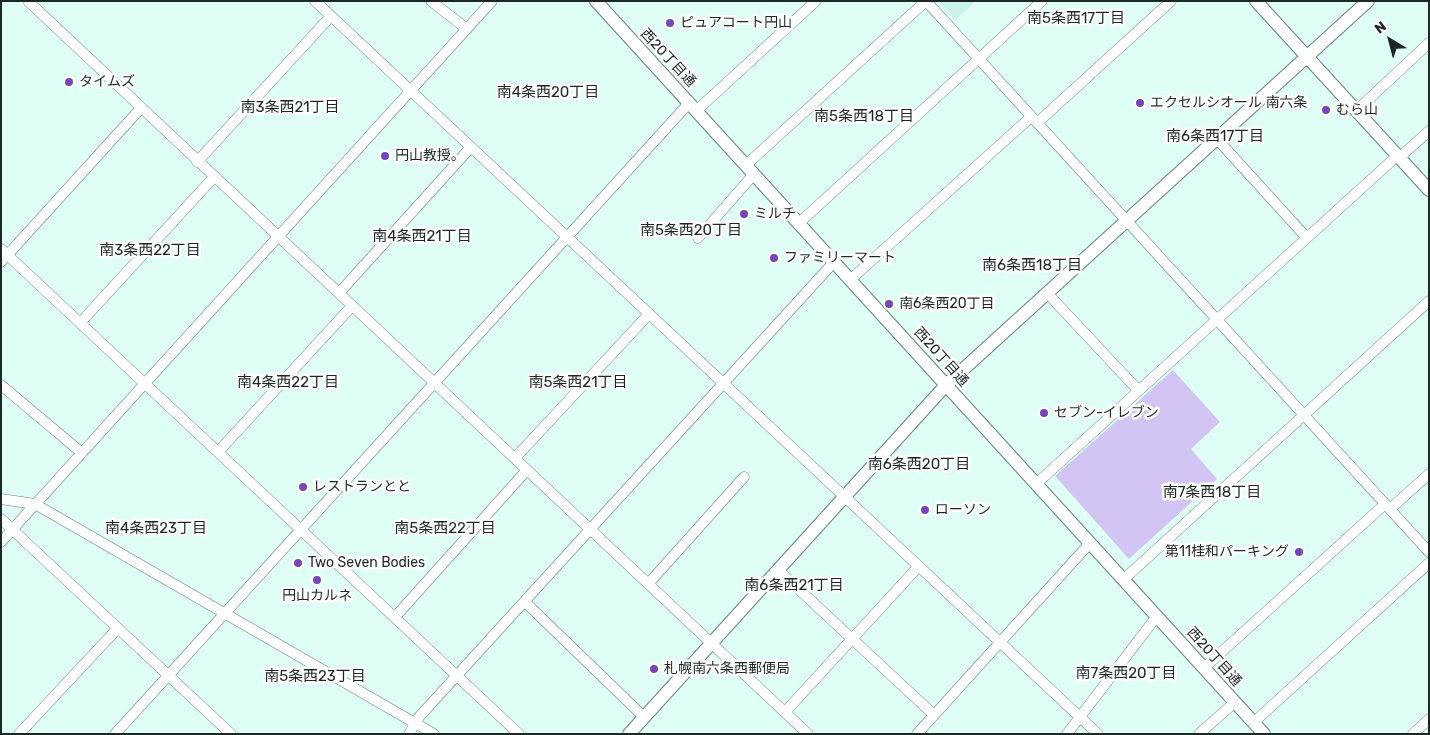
<!DOCTYPE html>
<html>
<head>
<meta charset="utf-8">
<style>
	body { margin:0 }
	#map { position:relative; width:1430px; height:735px; overflow:hidden; background:#dffff6; font-family:Rubik,sans-serif }
	canvas { display:block }
	.frame { position:absolute; inset:0; border:2px solid #1c2825; pointer-events:none }
	.north { position:absolute; left:1365px; top:15px; width:50px; height:50px; -webkit-text-stroke:4px #fff; paint-order:stroke; rotate:323deg; font-size:14px; font-weight:700; line-height:20px; text-align:center; color:#1c2825 }
	.north::after { content:''; display:block; margin:auto; width:18px; height:22px; background:#1c2825; clip-path:polygon(50% 0,100% 100%,50% 72%,0 100%) }
</style>
</head>
<body>
<div id="map">
<canvas width="1430" height="735"></canvas>
<div class="frame"></div>
<div class="north">N</div>
</div>
<script>
const context = document.querySelector('canvas').getContext('2d');
context.lineJoin = 'round';
function fillPath(path, color) { context.fillStyle = color; context.fill(path, 'evenodd'); }
const toPath = rows => new Path2D(rows.map(r => 'M' + r).join(''));
function strokePath(path, color, width, dash) { context.strokeStyle = color; context.lineWidth = width; context.lineCap = dash ? 'butt' : 'round'; context.setLineDash(dash || []); context.stroke(path); }
function write(font, color, halo, rows, align = 'center') {
  context.font = font + ' Rubik,"Noto Sans JP",sans-serif'; context.lineWidth = 5; context.setLineDash([]); context.textBaseline = 'middle'; context.strokeStyle = halo; context.fillStyle = color; for (const [text, x, y, turn = 0] of rows) {
    context.save(); context.translate(x, y); context.rotate((+turn || 0) * Math.PI / 180); context.textAlign = isNaN(turn) ? turn : align; if (halo) context.strokeText(text, 0, 0); context.fillText(text, 0, 0); context.restore();
  }
}
fillPath(toPath([
	[939,1,976,1,955,20]
]), '#caf4e9');
fillPath(toPath([
	[1173,370,1220,422,1191,449,1217,479,1129,559,1055,476]
]), '#d2c5f3');
const minor = toPath([
	[28,1,808,734],
	[315,1,1098,734],
	[431,1,467,29],
	[696,111,816,1],
	[1356,111,1429,43],
	[1037,123,1171,1],
	[1217,139,1307,238],
	[1399,158,1429,131],
	[197,162,331,16],
	[746,165,926,1,1429,552],
	[799,223,1042,1],
	[698,238,754,174],
	[1,249,519,734],
	[1,262,141,108],
	[850,280,1031,117],
	[339,293,471,147],
	[1047,293,1138,390],
	[80,323,214,177],
	[1,385,82,453],
	[218,452,352,306],
	[515,458,649,314],
	[1036,484,1397,156],
	[1,499,35,504,434,734],
	[1390,509,1429,474],
	[1,519,231,734],
	[1,542,492,1],
	[778,570,934,715],
	[1123,580,1429,301],
	[648,584,744,477],
	[525,602,644,717],
	[395,617,527,470],
	[1204,668,1385,504],
	[785,712,919,566],
	[1254,722,1429,563],
	[19,734,118,628],
	[115,734,689,103],
	[409,734,419,717,834,262],
	[917,734,1090,543],
	[1067,734,1157,616],
	[1199,734,1235,702],
	[1413,734,1429,719]
]);
const tertiary = toPath([
	[596,1,1264,734],
	[1256,1,1429,190],
	[629,734,946,385,1368,1]
]);
strokePath(minor, '#65827b', 11);
strokePath(tertiary, '#65827b', 14);
strokePath(minor, '#fff', 10);
strokePath(tertiary, '#fff', 12);
for (const [x, y, r, color] of [
	[670,23,5,"#7644bc"],
	[69,82,5,"#7644bc"],
	[1140,103,5,"#7644bc"],
	[1326,110,5,"#7644bc"],
	[385,156,5,"#7644bc"],
	[744,214,5,"#7644bc"],
	[774,258,5,"#7644bc"],
	[889,304,5,"#7644bc"],
	[1044,413,5,"#7644bc"],
	[303,487,5,"#7644bc"],
	[925,510,5,"#7644bc"],
	[1299,552,5,"#7644bc"],
	[298,563,5,"#7644bc"],
	[317,580,5,"#7644bc"],
	[654,669,5,"#7644bc"]
]) { const dot = new Path2D(); dot.arc(x, y, r, 0, 2 * Math.PI); context.fillStyle = color; context.fill(dot); strokePath(dot, '#fff', 2); }
write('14px', '#1c2825', '#fff', [
	["ピュアコート円山",680,23],
	["タイムズ",79,82],
	["エクセルシオール 南六条",1150,103],
	["むら山",1336,110],
	["円山教授。",395,156],
	["ミルチ",754,214],
	["ファミリーマート",784,258],
	["南6条西20丁目",899,304],
	["セブン-イレブン",1054,413],
	["レストランとと",313,487],
	["ローソン",935,510],
	["第11桂和パーキング",1289,552,"right"],
	["Two Seven Bodies",308,563],
	["円山カルネ",317,596,"center"],
	["札幌南六条西郵便局",664,669]
], 'left');
write('14px', '#1c2825', '#fff', [
	["西20丁目通",668,58,47],
	["西20丁目通",941,357,48],
	["西20丁目通",1214,657,48]
]);
write('15px', '#1c2825', '#fff', [
	["南5条西17丁目",1076,19],
	["南4条西20丁目",548,93],
	["南3条西21丁目",290,108],
	["南5条西18丁目",864,117],
	["南6条西17丁目",1215,137],
	["南5条西20丁目",691,231],
	["南4条西21丁目",422,237],
	["南3条西22丁目",150,251],
	["南6条西18丁目",1032,266],
	["南4条西22丁目",288,383],
	["南5条西21丁目",578,383],
	["南6条西20丁目",919,465],
	["南7条西18丁目",1212,493],
	["南4条西23丁目",156,529],
	["南5条西22丁目",445,529],
	["南6条西21丁目",794,586],
	["南7条西20丁目",1126,674],
	["南5条西23丁目",315,677]
]);
</script>
</body>
</html>
